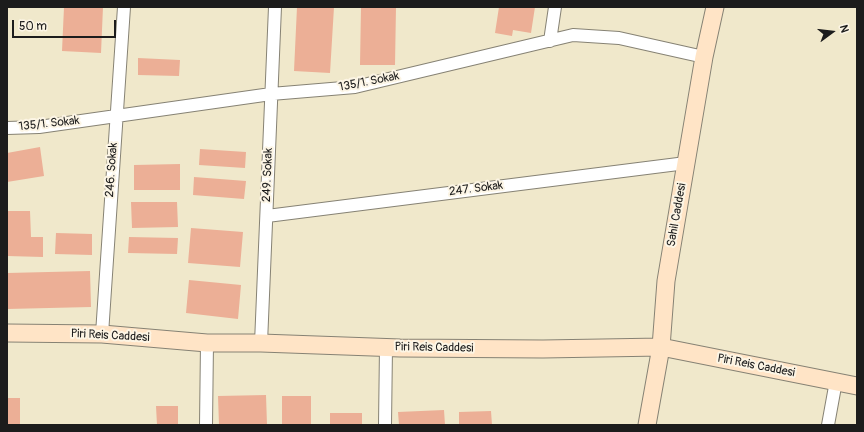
<!DOCTYPE html>
<html>
<head>
<meta charset="utf-8">
<style>
	body { margin:0 }
	#map { position:relative; width:864px; height:432px; overflow:hidden; background:#f0e8cb; font-family:Pangolin,sans-serif }
	canvas { display:block }
	.frame { position:absolute; inset:0; border:8px solid #1c1c1c; pointer-events:none }
	.north { position:absolute; left:812px; top:12px; width:40px; height:40px; -webkit-text-stroke:3px #fcf5e5; paint-order:stroke; rotate:75deg; font-size:11px; font-weight:700; line-height:16px; text-align:center; color:#1c1c1c }
	.north::after { content:''; display:block; margin:auto; width:14px; height:18px; background:#1c1c1c; clip-path:polygon(50% 0,100% 100%,50% 72%,0 100%) }
	.scale { position:absolute; left:12px; top:20px; width:104px; height:18px; box-sizing:border-box; border:2px solid #1c1c1c; border-top:0; padding-left:5px; font-size:12px; line-height:14px; white-space:nowrap; color:#1c1c1c; -webkit-text-stroke:3px #fcf5e5; paint-order:stroke }
</style>
</head>
<body>
<div id="map">
<canvas width="864" height="432"></canvas>
<div class="frame"></div>
<div class="north">N</div>
<div class="scale">50 m</div>
</div>
<script>
const context = document.querySelector('canvas').getContext('2d');
context.lineJoin = 'round';
function fillPath(path, color) { context.fillStyle = color; context.fill(path, 'evenodd'); }
const toPath = rows => new Path2D(rows.map(r => 'M' + r).join(''));
function strokePath(path, color, width, dash) { context.strokeStyle = color; context.lineWidth = width; context.lineCap = dash ? 'butt' : 'round'; context.setLineDash(dash || []); context.stroke(path); }
function write(font, color, halo, rows, align = 'center') {
  context.font = font + ' Pangolin,sans-serif'; context.lineWidth = 4; context.setLineDash([]); context.textBaseline = 'middle'; context.strokeStyle = halo; context.fillStyle = color; for (const [text, x, y, turn = 0] of rows) {
    context.save(); context.translate(x, y); context.rotate((+turn || 0) * Math.PI / 180); context.textAlign = isNaN(turn) ? turn : align; if (halo) context.strokeText(text, 0, 0); context.fillText(text, 0, 0); context.restore();
  }
}
fillPath(toPath([
	[64,7,103,7,101,53,62,51],
	[297,7,334,7,330,73,294,71],
	[361,7,396,7,395,65,360,65],
	[499,7,535,7,531,33,513,30,512,36,495,33],
	[138,58,180,60,179,76,138,75],
	[40,147,44,176,7,182,7,153],
	[200,149,246,152,245,168,199,165],
	[180,164,180,190,134,190,134,165],
	[194,177,246,181,244,199,193,195],
	[131,202,177,202,178,227,132,228],
	[7,211,30,211,31,237,43,237,43,257,7,256],
	[191,228,243,232,240,267,188,263],
	[56,233,92,234,92,255,55,254],
	[129,237,178,238,177,254,128,253],
	[90,271,91,307,7,309,7,273],
	[189,280,241,285,238,319,186,313],
	[266,395,267,425,219,425,218,396],
	[282,396,311,396,311,425,282,425],
	[7,398,20,398,20,425,7,425],
	[156,406,178,406,178,425,157,425],
	[444,410,445,425,399,425,398,412],
	[491,411,492,425,459,425,459,412],
	[330,413,362,413,362,425,330,425]
]), '#ecaf96');
const street = toPath([
	[550,41,555,7],
	[7,128,39,127,271,94,355,87,573,35,619,38,704,57],
	[267,216,686,163],
	[102,334,124,7],
	[261,343,275,7],
	[206,425,207,343],
	[385,425,386,347],
	[828,425,836,381]
]);
const secondary = toPath([
	[7,333,102,334,207,343,261,343,400,348,543,349,661,347,857,386],
	[647,425,661,347,666,281,704,57,715,7]
]);
strokePath(street, '#868274', 14);
strokePath(secondary, '#868274', 19);
strokePath(street, '#fff', 12);
strokePath(secondary, '#ffe4c6', 17);
write('12px', '#1c1c1c', '#fcf5e5', [
	["135/1. Sokak",369,82,-11],
	["135/1. Sokak",49,124,-6],
	["246. Sokak",112,170,-86],
	["249. Sokak",268,175,-88],
	["247. Sokak",476,189,-7],
	["Sahil Caddesi",677,215,-80],
	["Piri Reis Caddesi",110,336,3],
	["Piri Reis Caddesi",434,348,1],
	["Piri Reis Caddesi",756,366,11]
]);
</script>
</body>
</html>
